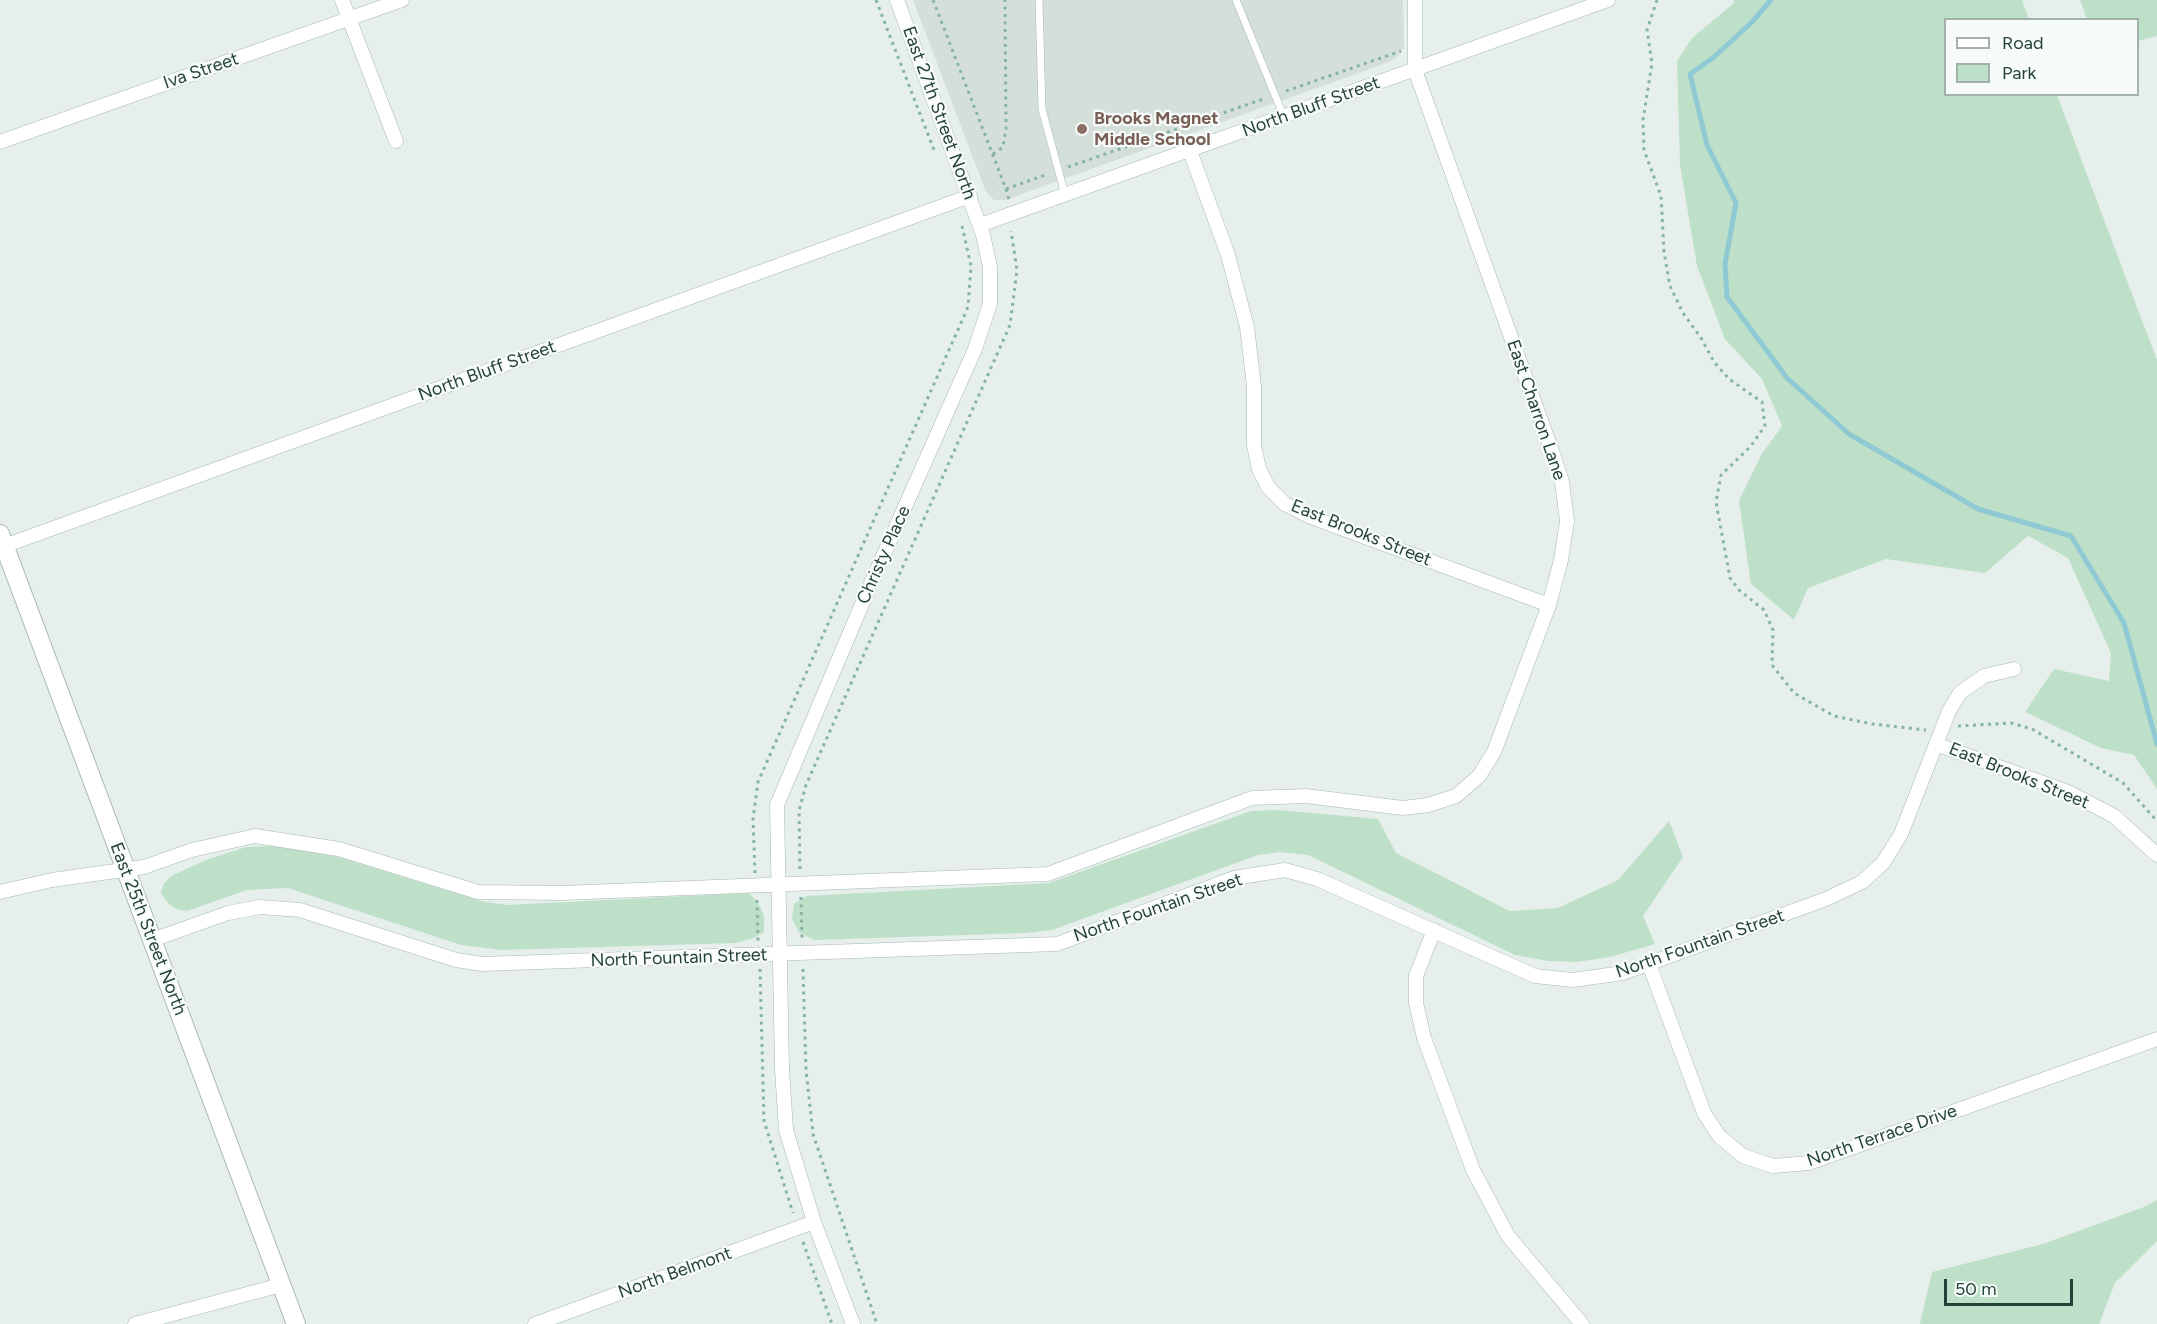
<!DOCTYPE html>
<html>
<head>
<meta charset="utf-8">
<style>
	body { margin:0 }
	#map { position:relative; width:2157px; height:1324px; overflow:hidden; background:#e6efeb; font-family:Figtree,sans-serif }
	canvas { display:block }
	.legend { position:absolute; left:1944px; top:18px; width:195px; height:78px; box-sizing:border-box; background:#f7fbf9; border:2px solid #a3b1ad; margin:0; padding:8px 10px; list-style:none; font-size:18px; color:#24423a }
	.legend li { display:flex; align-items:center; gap:12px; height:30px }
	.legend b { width:30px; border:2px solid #a3b1ad }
	.scale { position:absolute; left:1944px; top:1279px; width:129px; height:27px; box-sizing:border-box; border:3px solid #24423a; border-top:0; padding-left:8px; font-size:18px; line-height:21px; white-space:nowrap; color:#24423a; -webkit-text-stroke:4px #f7fbf9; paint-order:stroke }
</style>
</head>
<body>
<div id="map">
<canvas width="2157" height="1324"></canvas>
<ul class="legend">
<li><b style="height:8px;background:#fff"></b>Road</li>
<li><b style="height:16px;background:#bfe0c8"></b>Park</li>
</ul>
<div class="scale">50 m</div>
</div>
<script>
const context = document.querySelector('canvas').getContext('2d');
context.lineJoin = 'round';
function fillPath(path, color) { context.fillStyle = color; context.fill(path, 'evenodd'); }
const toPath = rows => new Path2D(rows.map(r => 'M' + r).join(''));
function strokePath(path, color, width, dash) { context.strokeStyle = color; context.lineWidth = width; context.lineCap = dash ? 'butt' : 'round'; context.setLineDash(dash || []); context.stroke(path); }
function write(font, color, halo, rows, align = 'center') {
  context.font = font + ' Figtree,sans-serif'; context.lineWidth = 4.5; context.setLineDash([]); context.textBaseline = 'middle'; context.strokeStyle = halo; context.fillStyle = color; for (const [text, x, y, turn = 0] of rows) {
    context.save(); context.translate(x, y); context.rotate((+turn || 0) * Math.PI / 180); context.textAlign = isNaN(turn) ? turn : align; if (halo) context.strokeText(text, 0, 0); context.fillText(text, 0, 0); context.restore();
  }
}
fillPath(toPath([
	[913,0,1403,0,1404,47,1395,59,1381,65,1005,200,994,200,986,192]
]), '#d4dfda');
fillPath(toPath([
	[1734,0,2022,0,2029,19,1946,20,1946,94,2057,95,2157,360,2157,789,2134,755,2101,748,2025,712,2054,669,2109,681,2111,653,2068,558,2028,536,1985,573,1886,559,1808,588,1794,620,1751,584,1739,501,1761,455,1782,426,1762,379,1725,339,1697,266,1680,165,1677,61,1692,38,1734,3],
	[2080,0,2157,0,2157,36,2138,41,2138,20,2087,19],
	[1278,810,1378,819,1396,853,1510,911,1558,908,1618,880,1669,821,1683,857,1643,916,1655,944,1610,957,1577,962,1548,961,1515,955,1308,855,1280,852,1258,855,1052,930,1026,933,814,940,799,932,792,919,794,904,806,896,1049,883,1251,811],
	[275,846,338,857,481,901,506,905,749,893,758,903,764,915,764,932,751,939,735,943,502,950,461,945,288,888,247,890,187,911,176,909,167,902,161,893,164,883,173,875,206,860,246,847],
	[2157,1200,2157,1241,2115,1283,2099,1324,1920,1324,1932,1272,2043,1244,2144,1207]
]), '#bfe0c8');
strokePath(toPath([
	[1771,0,1752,22,1713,58,1690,74,1707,145,1736,203,1725,264,1727,297,1787,378,1849,434,1978,509,2071,536,2124,623,2157,744]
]), '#8ec9d4', 5);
const service = toPath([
	[1039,0,1042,109,1065,195],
	[1236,0,1284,117]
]);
const minor = toPath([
	[342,0,396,141],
	[0,142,402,0],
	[1190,151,1228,255,1247,327,1254,386,1254,445,1259,469,1268,487,1285,504,1311,517,1549,605],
	[980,225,1608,0],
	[4,546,970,196],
	[1936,744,2068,792,2114,816,2157,855],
	[0,892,52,880,144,867,192,850,255,836,339,849,478,892,561,893,1048,874,1252,798,1306,796,1403,808,1428,805,1456,796,1479,776,1494,752,1549,605,1561,560,1567,521,1562,482,1553,454,1415,70,1415,0],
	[1434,930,1416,976,1416,1003,1424,1038,1473,1170,1508,1236,1582,1324],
	[152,940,228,913,260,907,300,910,456,960,482,964,1057,944,1234,878,1285,870,1317,879,1535,976,1573,980,1623,973,1826,899,1862,882,1883,863,1901,834,1949,711,1960,693,1984,676,2014,669],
	[1649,964,1704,1113,1719,1136,1743,1156,1773,1166,1809,1163,2157,1039],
	[135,1324,281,1285],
	[535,1324,814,1222],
	[853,1324,814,1222,786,1130,782,1069,777,805,865,597,975,349,990,304,990,267,983,235,897,0]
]);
const tertiary = toPath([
	[0,534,296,1324]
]);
strokePath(service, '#a8b8b2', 8);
strokePath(minor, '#a8b8b2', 15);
strokePath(tertiary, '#a8b8b2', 20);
strokePath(toPath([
	[876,0,934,150],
	[933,0,1006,189,1009,200],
	[1657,0,1647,30,1652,63,1643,120,1644,150,1661,196,1664,252,1670,286,1683,313,1701,338,1714,362,1729,379,1762,402,1765,426,1750,447,1721,475,1716,502,1730,578,1739,590,1764,610,1773,630,1772,665,1794,693,1834,716,1872,724,1926,730],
	[1286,91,1401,51],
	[993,154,1003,147,1006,129,1005,0],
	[1068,167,1266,98],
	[1006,189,1048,174],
	[1958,726,2011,723,2032,729,2123,783,2157,821],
	[800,869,799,811,806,785,1010,325,1017,270,1011,231],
	[755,873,753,819,758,782,968,307,971,266,962,226],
	[801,897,802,938],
	[757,900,758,941],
	[760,969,764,1121,793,1213],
	[803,969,806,1070,813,1134,877,1324],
	[803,1242,832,1324]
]), '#86b3a5', 3, [3, 4.5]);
strokePath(service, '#fff', 7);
strokePath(minor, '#fff', 14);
strokePath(tertiary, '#fff', 18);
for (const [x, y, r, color] of [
	[1082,129,6,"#8d6e63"]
]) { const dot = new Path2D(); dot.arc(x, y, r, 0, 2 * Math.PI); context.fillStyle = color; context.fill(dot); strokePath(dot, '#f7fbf9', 2); }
write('18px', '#24423a', '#f7fbf9', [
	["Iva Street",201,71,-19],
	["North Bluff Street",1311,107,-20],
	["East 27th Street North",939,113,70],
	["North Bluff Street",487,371,-20],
	["East Charron Lane",1536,410,71],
	["East Brooks Street",1361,533,22],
	["Christy Place",884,555,-66],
	["East Brooks Street",2019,776,22],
	["North Fountain Street",1158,908,-19],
	["East 25th Street North",148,929,69],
	["North Fountain Street",1700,944,-19],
	["North Fountain Street",679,958,-2],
	["North Terrace Drive",1882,1136,-19],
	["North Belmont",675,1273,-20]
]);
write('bold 18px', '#785e54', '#f7fbf9', [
	["Brooks Magnet",1094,119],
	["Middle School",1094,140]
], 'left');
</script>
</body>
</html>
